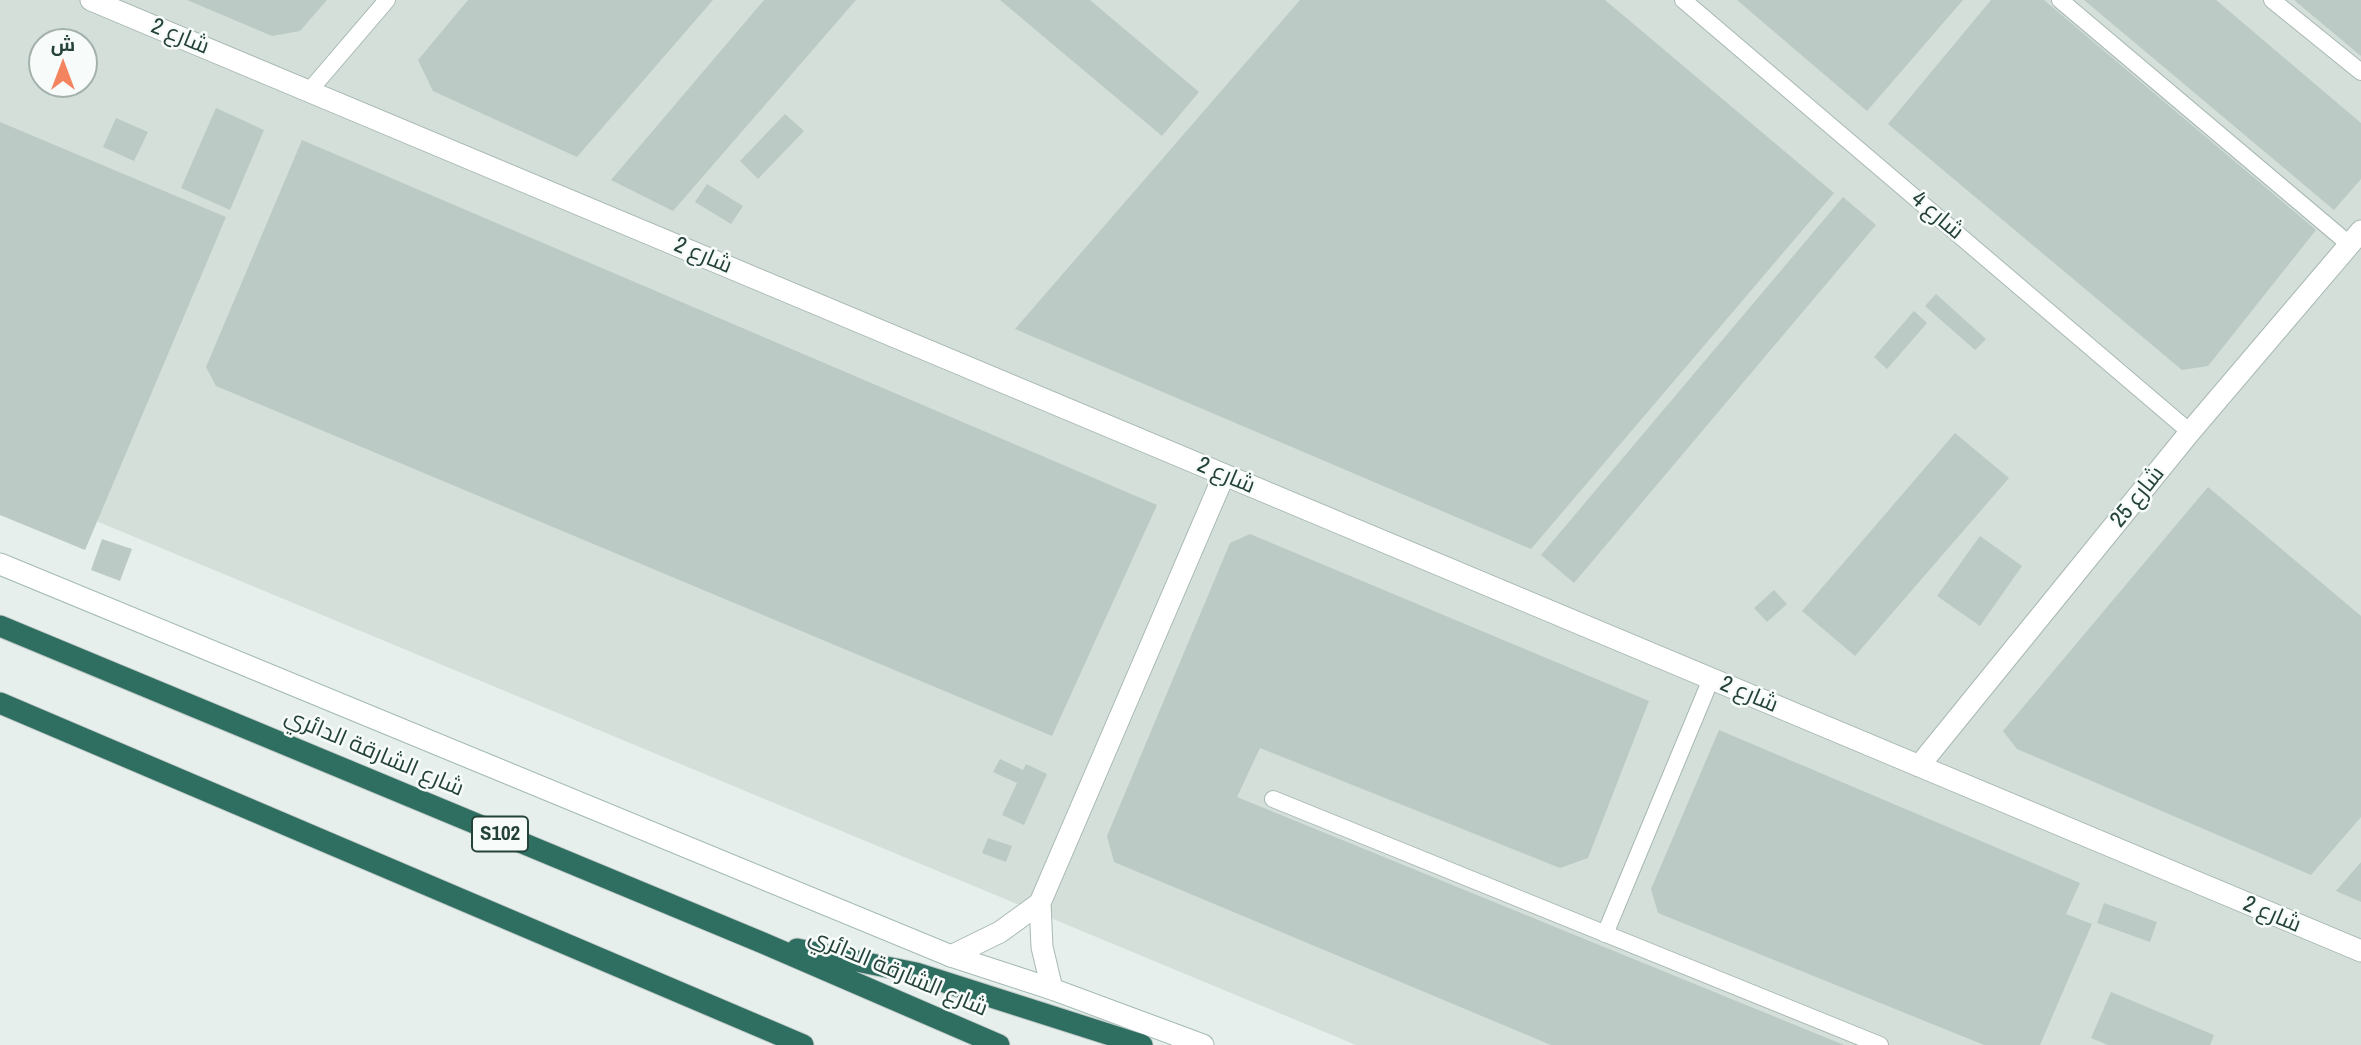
<!DOCTYPE html>
<html>
<head>
<meta charset="utf-8">
<style>
	body { margin:0 }
	#map { position:relative; width:2361px; height:1045px; overflow:hidden; background:#e6efeb; font-family:"Archivo Narrow",Cairo,sans-serif }
	canvas { display:block }
	.north { position:absolute; left:28px; top:28px; width:70px; height:70px; box-sizing:border-box; background:#f7fbf9; border:2px solid #a3b1ad; border-radius:50%; rotate:0deg; font-size:19px; font-weight:700; line-height:28px; text-align:center; color:#24423a }
	.north::after { content:''; display:block; margin:auto; width:24px; height:32px; background:#f4845f; clip-path:polygon(50% 0,100% 100%,50% 72%,0 100%) }
</style>
</head>
<body>
<div id="map">
<canvas width="2361" height="1045"></canvas>
<div class="north">ش</div>
</div>
<script>
const context = document.querySelector('canvas').getContext('2d');
context.lineJoin = 'round';
function fillPath(path, color) { context.fillStyle = color; context.fill(path, 'evenodd'); }
const toPath = rows => new Path2D(rows.map(r => 'M' + r).join(''));
function strokePath(path, color, width, dash) { context.strokeStyle = color; context.lineWidth = width; context.lineCap = dash ? 'butt' : 'round'; context.setLineDash(dash || []); context.stroke(path); }
function write(font, color, halo, rows, align = 'center') {
  context.font = font + ' "Archivo Narrow",Cairo,sans-serif'; context.lineWidth = 5; context.setLineDash([]); context.textBaseline = 'middle'; context.strokeStyle = halo; context.fillStyle = color; for (const [text, x, y, turn = 0] of rows) {
    context.save(); context.translate(x, y); context.rotate((+turn || 0) * Math.PI / 180); context.textAlign = isNaN(turn) ? turn : align; if (halo) context.strokeText(text, 0, 0); context.fillText(text, 0, 0); context.restore();
  }
}
fillPath(toPath([
	[0,0,2361,0,2361,1045,1356,1045,0,481],
	[42,42,84,42,84,84,42,84]
]), '#d4dfda');
fillPath(toPath([
	[187,0,327,0,300,31,272,36],
	[468,0,713,0,577,157,433,91,418,60],
	[764,0,856,0,673,211,611,180],
	[1000,0,1090,0,1199,92,1162,136],
	[1300,0,1605,0,1834,193,1531,549,1015,329],
	[1737,0,1963,0,1867,111],
	[1991,0,2044,0,2316,230,2208,366,2182,370,1888,124],
	[2084,0,2216,0,2361,123,2361,179,2334,210],
	[2294,0,2361,0,2361,56],
	[216,108,264,130,230,210,181,188],
	[785,114,804,131,758,179,740,161],
	[116,118,148,132,134,161,103,147],
	[0,122,226,217,85,550,0,515],
	[302,140,1157,505,1052,736,216,386,206,367],
	[707,184,743,206,731,224,695,202],
	[1843,197,1876,225,1574,583,1541,555],
	[1936,294,1986,339,1975,350,1925,306],
	[1914,311,1927,323,1887,369,1874,357],
	[1955,433,2009,478,1855,656,1802,611],
	[2208,487,2361,616,2361,817,2311,875,2017,749,2003,731],
	[1250,534,1649,701,1588,858,1560,868,1260,748,1237,797,1844,1045,1551,1045,1114,862,1107,836,1230,543],
	[1980,536,2022,566,1980,626,1937,596],
	[102,539,132,549,120,581,91,570],
	[1774,590,1787,604,1767,622,1754,608],
	[1719,730,2080,883,2066,914,2092,924,2040,1045,1984,1045,1658,913,1651,889],
	[1000,759,1023,770,1026,764,1047,774,1024,825,1002,815,1017,783,993,772],
	[988,838,1012,846,1006,862,982,853],
	[2361,862,2361,902,2336,891],
	[2104,903,2157,922,2150,942,2097,923],
	[2111,992,2214,1035,2210,1045,2108,1045,2091,1038]
]), '#bbcac4');
const lane = toPath([
	[1683,0,2190,432],
	[2060,0,2349,244],
	[2272,0,2361,72],
	[310,90,387,0],
	[1273,799,1880,1045],
	[1605,934,1711,679]
]);
const street = toPath([
	[91,0,2361,951],
	[1919,766,2190,432,2361,231],
	[951,956,1000,932,1040,903],
	[1052,989,1042,947,1040,903,1224,475]
]);
const secondary = toPath([
	[0,564,951,956,1052,989,1203,1045]
]);
const highway = toPath([
	[0,626,763,943,999,1045],
	[0,703,803,1045],
	[797,949,916,973,1142,1045]
]);
strokePath(lane, '#a8b8b2', 18);
strokePath(street, '#a8b8b2', 23);
strokePath(secondary, '#a4bbb3', 23);
strokePath(highway, '#c2cac8', 23);
strokePath(lane, '#fff', 16);
strokePath(street, '#fff', 21);
strokePath(secondary, '#fff', 21);
strokePath(highway, '#2f6f62', 21);
for (const [x, y, w] of [
	[500,834,56]
]) { const box = new Path2D(); box.roundRect(x - w / 2, y - 17.5, w, 35, 5); context.fillStyle = '#f7fbf9'; context.fill(box); strokePath(box, '#24423a', 2); }
write('bold 21px', '#24423a', null, [
	["S102",500,834]
]);
write('23px', '#24423a', '#f7fbf9', [
	["شارع 2",180,37,22],
	["شارع 4",1937,216,40],
	["شارع 2",703,256,23],
	["شارع 2",1226,476,23],
	["شارع 25",2138,497,-51],
	["شارع 2",1749,695,23],
	["شارع الشارقة الدائري",374,753,23],
	["شارع 2",2272,915,23],
	["شارع الشارقة الدائري",898,973,23]
]);
</script>
</body>
</html>
